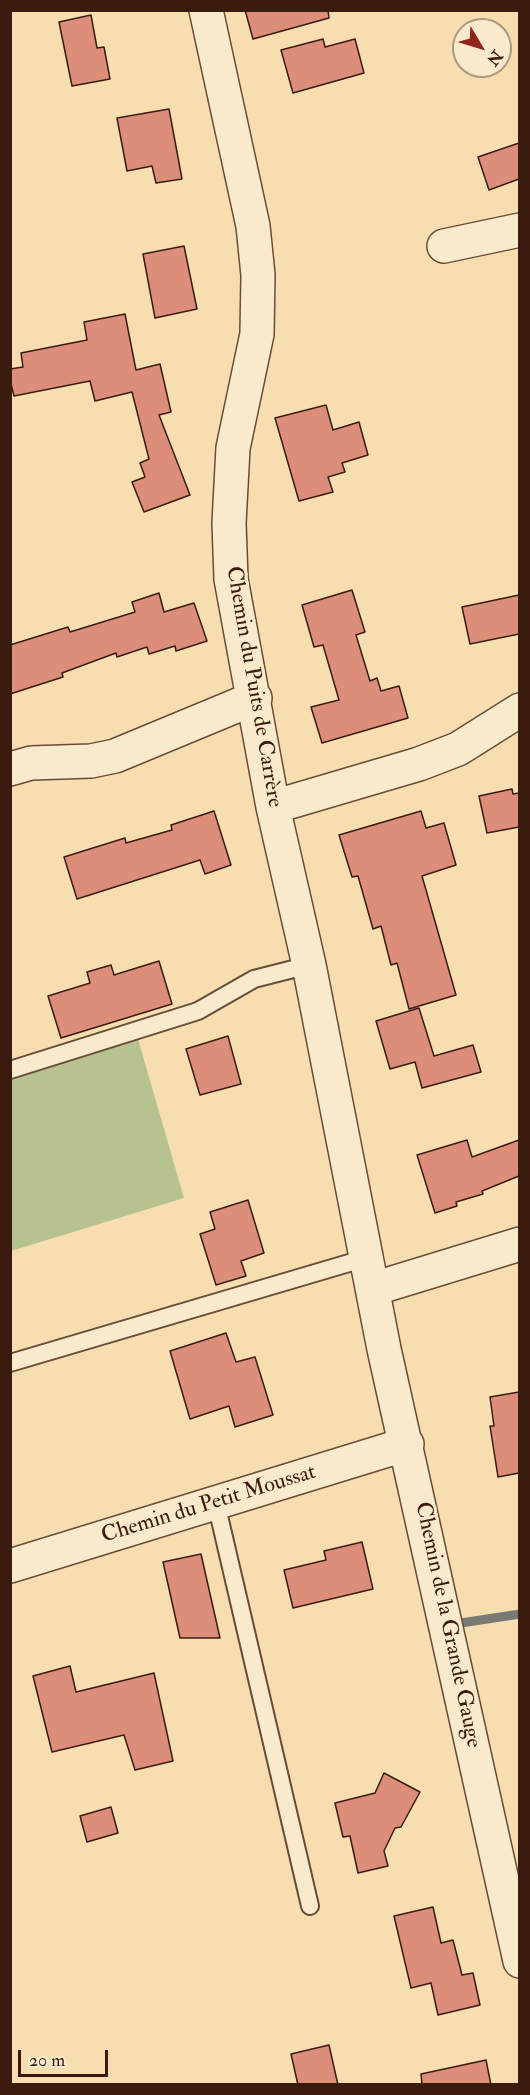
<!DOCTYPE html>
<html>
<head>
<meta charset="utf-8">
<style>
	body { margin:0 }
	#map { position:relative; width:530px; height:2095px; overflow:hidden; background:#f7deb1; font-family:"IM FELL Double Pica",serif }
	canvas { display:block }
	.frame { position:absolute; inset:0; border:12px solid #391c0e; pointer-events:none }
	.north { position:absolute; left:452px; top:18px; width:60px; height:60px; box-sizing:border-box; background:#faeacc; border:2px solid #ad9880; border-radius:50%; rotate:128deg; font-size:16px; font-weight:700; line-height:24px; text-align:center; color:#391c0e }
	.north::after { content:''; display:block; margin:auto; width:21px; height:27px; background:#8f2418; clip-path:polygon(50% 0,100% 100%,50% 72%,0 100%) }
	.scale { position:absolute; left:18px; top:2050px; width:90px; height:27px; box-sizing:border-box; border:3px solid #391c0e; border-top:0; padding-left:8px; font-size:18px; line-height:21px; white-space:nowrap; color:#391c0e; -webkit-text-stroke:4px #faeacc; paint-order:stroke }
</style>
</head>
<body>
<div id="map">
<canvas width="530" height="2095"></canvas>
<div class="frame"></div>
<div class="north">N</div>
<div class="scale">20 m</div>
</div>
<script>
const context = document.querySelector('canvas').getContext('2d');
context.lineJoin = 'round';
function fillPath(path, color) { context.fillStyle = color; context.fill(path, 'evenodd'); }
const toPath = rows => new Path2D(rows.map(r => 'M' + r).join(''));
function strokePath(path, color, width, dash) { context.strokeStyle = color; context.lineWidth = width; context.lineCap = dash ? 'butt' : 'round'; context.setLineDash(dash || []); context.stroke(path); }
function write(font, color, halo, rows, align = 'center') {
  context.font = font + ' "IM FELL Double Pica",serif'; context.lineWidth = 6; context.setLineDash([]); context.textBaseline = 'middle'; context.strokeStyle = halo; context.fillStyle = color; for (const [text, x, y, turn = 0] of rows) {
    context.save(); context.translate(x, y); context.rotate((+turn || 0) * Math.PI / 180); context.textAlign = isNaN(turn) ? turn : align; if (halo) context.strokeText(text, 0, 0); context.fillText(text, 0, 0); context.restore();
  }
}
fillPath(toPath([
	[138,1039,184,1198,11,1251,11,1080]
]), '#b7c291');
strokePath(toPath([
	[461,1623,520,1614]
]), '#797a74', 9);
const building = toPath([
	[245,10,328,10,329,18,253,39,245,10],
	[91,15,97,48,104,47,110,79,72,86,59,22,91,15],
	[323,39,325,47,355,39,364,73,293,93,281,50,323,39],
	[169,109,182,179,156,183,152,166,127,171,117,118,169,109],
	[519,143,519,179,489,190,478,157,519,143],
	[184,246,197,309,155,318,143,254,184,246],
	[125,314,136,370,160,364,171,412,159,415,190,495,144,512,132,482,145,477,140,463,149,459,132,392,95,401,90,381,14,396,10,380,10,369,23,367,21,353,87,340,84,322,125,314],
	[326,405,333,430,359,422,368,455,342,463,345,472,328,477,333,492,299,501,275,418,326,405],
	[352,590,365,632,356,635,370,681,377,678,381,691,399,686,408,718,322,743,311,707,339,700,323,645,314,647,302,605,352,590],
	[159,593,164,612,194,603,207,641,176,651,175,646,149,654,147,647,117,657,116,653,62,673,63,677,10,694,10,645,68,627,70,632,135,612,132,602,159,593],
	[519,595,519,634,470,644,462,607,519,595],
	[512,789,513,794,519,793,519,827,487,833,479,796,512,789],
	[214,811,231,865,205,874,200,860,77,899,64,857,125,838,126,843,172,830,171,825,214,811],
	[421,811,426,828,444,823,456,865,422,876,456,995,409,1009,397,963,391,965,381,926,373,929,358,876,352,877,339,835,421,811],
	[159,961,172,1004,61,1038,48,996,90,983,87,972,111,965,114,975,159,961],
	[419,1008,434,1056,473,1045,481,1072,422,1088,415,1062,390,1069,376,1021,419,1008],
	[228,1036,241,1084,200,1095,186,1049,228,1036],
	[467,1140,472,1157,519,1140,519,1176,487,1189,482,1191,483,1194,456,1202,457,1206,435,1213,417,1155,467,1140],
	[248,1200,264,1253,241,1261,246,1276,216,1285,200,1234,215,1229,210,1212,248,1200],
	[226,1333,236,1362,255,1357,273,1415,235,1427,229,1406,190,1419,170,1351,226,1333],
	[519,1392,519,1473,498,1477,490,1426,494,1426,490,1397,519,1392],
	[362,1542,373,1589,293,1608,284,1570,326,1560,324,1551,362,1542],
	[201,1554,220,1638,180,1638,163,1562,201,1554],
	[70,1666,76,1692,154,1673,173,1761,135,1770,124,1735,52,1752,33,1676,70,1666],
	[384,1773,420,1792,401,1827,395,1828,384,1851,388,1866,358,1873,350,1836,343,1837,335,1803,375,1793,384,1773],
	[111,1807,118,1833,87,1842,80,1816,111,1807],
	[433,1907,441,1943,453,1940,462,1975,473,1973,480,2005,438,2015,431,1983,411,1988,394,1916,433,1907],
	[329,2045,338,2085,298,2085,291,2054,329,2045],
	[486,2060,491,2085,422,2085,421,2074,486,2060]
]);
fillPath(building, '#dc8e7a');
strokePath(building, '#391c0e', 1.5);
const lane = toPath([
	[10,1070,198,1011,254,979,309,965],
	[10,1363,366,1258],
	[216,1503,310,1906]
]);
const street = toPath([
	[206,10,253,226,258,275,257,334,233,448,229,523,231,579,273,807,309,965,384,1349,520,1961],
	[444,246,520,230],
	[10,769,31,763,91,761,115,756,255,698],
	[273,807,419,764,458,749,520,710],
	[373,1289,520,1244],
	[10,1566,407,1444]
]);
strokePath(lane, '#684c37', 20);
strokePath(street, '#684c37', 36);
strokePath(lane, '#faeacc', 16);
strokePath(street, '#faeacc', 33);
write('22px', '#391c0e', '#faeacc', [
	["Chemin du Puits de Carrère",253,687,80],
	["Chemin du Petit Moussat",209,1505,-17],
	["Chemin de la Grande Gauge",447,1625,78]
]);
</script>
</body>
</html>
